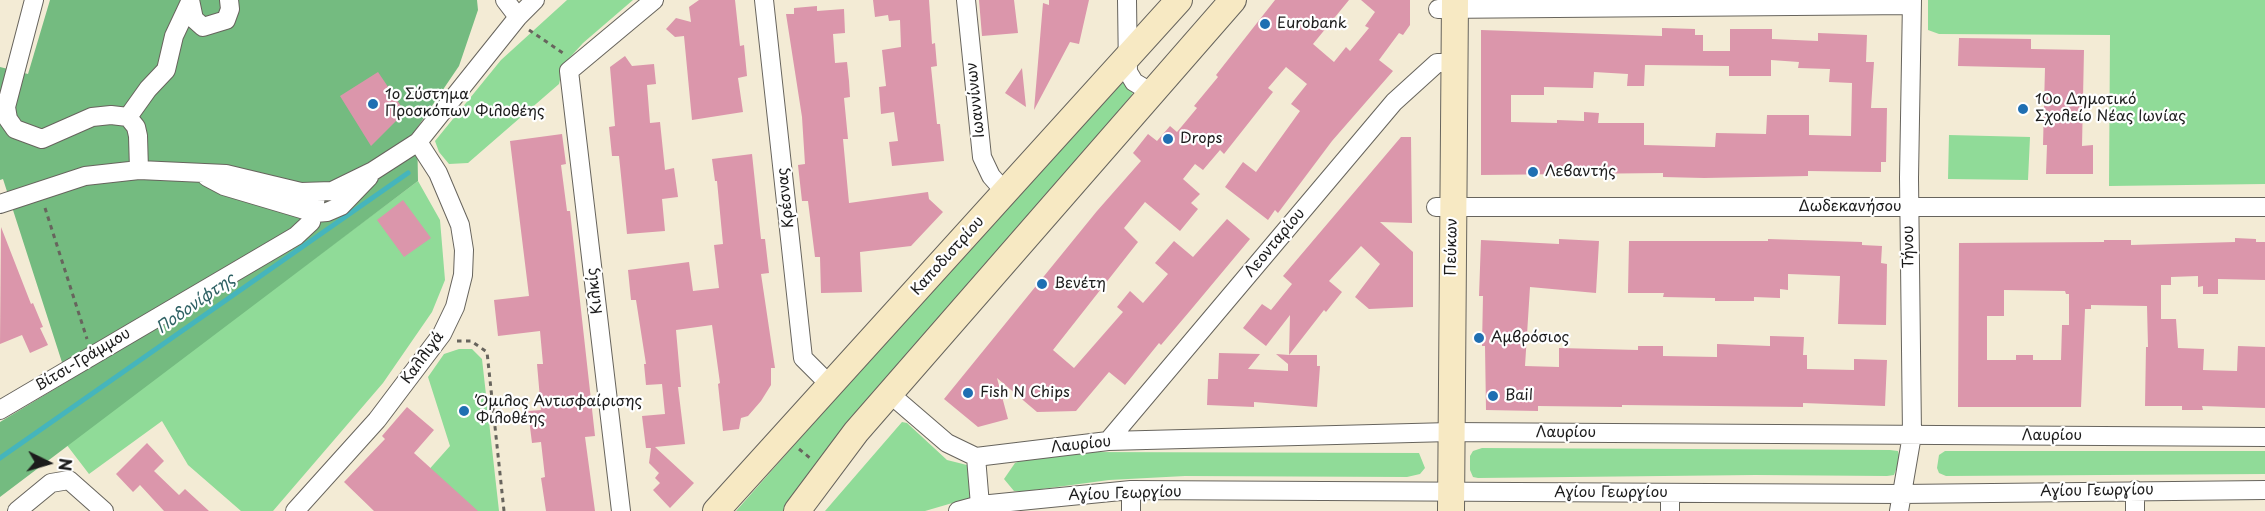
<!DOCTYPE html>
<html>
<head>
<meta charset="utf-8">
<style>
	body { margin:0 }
	#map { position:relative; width:2265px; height:511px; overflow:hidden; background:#f3ebd5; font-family:"Playpen Sans",sans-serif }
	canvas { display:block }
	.north { position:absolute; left:18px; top:433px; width:60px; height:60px; -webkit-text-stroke:4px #fff; paint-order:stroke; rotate:95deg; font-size:16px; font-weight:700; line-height:24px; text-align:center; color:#1c1c1c }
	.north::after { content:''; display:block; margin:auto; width:21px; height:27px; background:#1c1c1c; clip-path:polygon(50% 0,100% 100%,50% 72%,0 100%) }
</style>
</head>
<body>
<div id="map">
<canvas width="2265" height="511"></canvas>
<div class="north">N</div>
</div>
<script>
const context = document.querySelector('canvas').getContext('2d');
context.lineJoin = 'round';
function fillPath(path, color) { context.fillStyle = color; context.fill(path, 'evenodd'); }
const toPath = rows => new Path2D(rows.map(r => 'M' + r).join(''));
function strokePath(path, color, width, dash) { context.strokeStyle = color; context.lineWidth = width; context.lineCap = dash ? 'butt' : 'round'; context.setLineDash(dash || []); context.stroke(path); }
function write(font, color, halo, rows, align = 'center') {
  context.font = font + ' "Playpen Sans",sans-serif'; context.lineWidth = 4.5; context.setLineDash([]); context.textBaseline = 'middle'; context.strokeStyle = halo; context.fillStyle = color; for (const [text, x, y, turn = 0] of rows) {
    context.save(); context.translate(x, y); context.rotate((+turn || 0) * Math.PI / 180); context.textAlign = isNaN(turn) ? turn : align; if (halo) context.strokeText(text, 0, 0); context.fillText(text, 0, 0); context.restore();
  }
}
fillPath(toPath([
	[567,0,633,0,583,43,564,64,559,84,468,163,449,164,439,152,435,141,501,60],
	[1928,0,2265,0,2265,184,2109,186,2110,35,1939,34,1928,30],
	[1123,82,1132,84,1135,89,1131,96,787,511,736,511,887,340],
	[1949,135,2030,137,2028,180,1948,179],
	[418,181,440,220,445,280,432,312,383,383,273,511,241,511,188,465,162,421,89,474,66,444],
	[459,349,472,349,482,359,499,511,392,511,450,446,428,377,444,354],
	[902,422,907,423,947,460,971,466,973,497,925,511,825,511],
	[1482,448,1890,450,1898,451,1900,459,1894,475,1887,476,1756,475,1478,478,1473,477,1470,470,1470,456,1473,451],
	[1945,451,2265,451,2265,474,1946,476,1939,473,1937,468,1939,455],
	[1080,452,1419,453,1425,468,1420,474,1407,477,1185,476,1109,480,1027,491,1014,491,1004,479,1015,463,1031,457]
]), '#90db98');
fillPath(toPath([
	[50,0,477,0,478,10,459,66,417,128,418,181,0,497,0,422,68,381,3,179,0,180,0,67,28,74]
]), '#74bb80');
strokePath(toPath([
	[0,458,408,173]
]), '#45b5bc', 5);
fillPath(toPath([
	[699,0,735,0,740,46,744,45,747,76,738,78,743,112,692,120,684,36,675,37,666,29,676,18,691,22,689,7],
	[873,0,929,0,932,44,935,43,937,66,931,67,937,124,940,124,944,161,892,166,889,142,898,141,894,112,881,114,879,87,886,86,882,50,901,47,900,20,889,21,888,15,875,17],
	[979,0,1014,0,1018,33,982,36],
	[1049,0,1089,0,1079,44,1070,42,1034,110,1043,3,1049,5],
	[1275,0,1349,0,1313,44,1334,62,1346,47,1350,51,1369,28,1365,26,1375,12,1361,0,1410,0,1410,25,1403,35,1399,33,1379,60,1393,71,1332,141,1278,213,1275,210,1268,220,1225,187,1243,162,1256,172,1300,111,1291,104,1307,84,1286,67,1268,88,1273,92,1224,154,1220,150,1203,170,1195,164,1183,179,1200,194,1191,203,1198,209,1180,231,1145,202,1124,228,1138,242,1053,350,1074,368,1123,312,1117,307,1130,291,1143,303,1168,274,1155,263,1174,241,1193,257,1227,219,1250,239,1189,312,1161,345,1159,343,1125,385,1109,372,1076,411,1037,412,997,378,1008,419,978,427,944,399,1097,211,1141,161,1133,153,1148,134,1157,141,1170,126,1177,132,1197,108,1194,106,1218,77,1216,75],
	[817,6,817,11,844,9,845,33,833,34,835,63,847,62,849,81,850,97,844,98,848,139,843,139,849,203,928,192,929,199,943,212,911,246,860,252,862,292,821,293,820,257,815,257,808,201,802,201,798,165,805,164,802,117,786,14,794,14,794,8],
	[1662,28,1695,29,1695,35,1703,35,1703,51,1730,51,1730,29,1772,29,1772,39,1818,41,1818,33,1867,35,1866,62,1874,62,1871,108,1887,108,1886,162,1881,162,1881,172,1808,171,1808,176,1704,178,1663,177,1663,173,1481,175,1481,30,1662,36],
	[1771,60,1799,62,1798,68,1830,69,1829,82,1852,83,1851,136,1809,135,1809,115,1767,115,1766,134,1716,133,1715,147,1644,145,1644,123,1598,123,1599,113,1584,112,1584,121,1557,120,1557,123,1511,122,1511,95,1544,95,1544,87,1593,88,1594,72,1628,74,1627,86,1644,86,1645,65,1729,66,1729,76,1771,76],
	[1959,38,2031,39,2031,49,2084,50,2082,146,2093,145,2093,174,2046,174,2047,145,2043,145,2045,68,1958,66],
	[625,56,632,66,654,64,656,84,647,85,650,123,660,122,665,170,674,168,678,197,662,199,665,231,627,234,619,156,612,156,609,127,615,126,610,67],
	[1022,68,1026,107,1005,93],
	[378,72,405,112,371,146,340,96],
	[562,134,566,164,561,165,567,211,570,211,595,436,585,437,595,511,546,511,541,478,545,477,541,442,532,443,528,411,541,410,537,364,543,364,540,331,498,336,494,300,529,296,510,141],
	[1401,137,1411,137,1412,223,1380,222,1413,252,1413,307,1369,309,1355,297,1380,264,1361,246,1329,281,1342,292,1326,312,1324,310,1289,355,1317,355,1317,366,1320,366,1317,407,1254,402,1254,407,1207,405,1208,379,1218,379,1219,353,1260,354,1248,369,1288,371,1288,364,1276,354,1289,355,1290,315,1266,346,1243,328,1262,304,1271,310,1292,284,1283,276],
	[752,154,761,239,765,239,769,273,761,274,775,368,771,368,771,385,761,401,748,416,741,418,739,429,723,431,718,384,720,383,712,325,676,330,681,387,678,387,685,444,655,447,694,483,670,508,653,490,660,483,655,478,659,473,649,463,651,448,646,448,642,416,665,414,662,384,646,385,644,364,646,364,636,300,631,300,628,270,689,262,693,291,719,288,714,245,723,244,717,181,715,181,712,159],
	[403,200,431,238,404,257,377,220],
	[1,227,31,304,33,303,43,327,40,328,48,345,30,353,22,335,0,344],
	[2235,238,2256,239,2256,242,2265,242,2265,280,2218,279,2218,294,2203,294,2203,286,2198,287,2198,276,2171,277,2171,285,2161,285,2161,319,2176,319,2178,348,2204,349,2203,370,2237,371,2238,346,2265,347,2265,408,2202,406,2203,410,2182,410,2182,406,2145,406,2146,347,2148,347,2147,306,2091,305,2091,309,2085,309,2081,407,1958,407,1959,243,2104,242,2104,240,2131,240,2131,245,2235,242],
	[2004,290,2065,291,2066,294,2069,294,2069,325,2062,325,2061,360,2033,360,2033,355,2016,355,2016,360,1987,360,1987,316,2004,316],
	[1559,239,1599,241,1596,293,1530,287,1525,366,1559,367,1559,348,1638,350,1638,346,1663,346,1663,356,1717,357,1717,344,1770,346,1770,336,1804,337,1803,355,1807,355,1807,369,1854,370,1854,359,1887,360,1885,406,1803,403,1803,407,1622,405,1622,407,1538,406,1538,411,1486,410,1485,346,1482,346,1483,296,1479,296,1481,240,1559,244],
	[1768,239,1862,242,1862,245,1882,246,1881,263,1887,264,1886,325,1838,324,1840,276,1788,274,1788,290,1780,289,1780,298,1754,297,1754,301,1715,301,1715,298,1663,297,1664,293,1628,293,1629,241,1768,241],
	[407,407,434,430,414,453,478,511,374,511,344,482,385,439,382,436],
	[147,443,164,461,154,471,179,495,185,489,209,511,164,511,140,485,133,492,116,474]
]), '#db96ab');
const street = toPath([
	[34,0,6,107,8,119,15,129,42,139,92,117,111,115,128,117,136,127,138,136,139,170],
	[190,0,194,19,203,27,226,20,230,9,229,0],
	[505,0,518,17],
	[764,0,803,358,830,385],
	[966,0,982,157,991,176,1005,192],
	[1127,0,1128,72,1134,82,1144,88,1157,88],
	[1438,9,1912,5],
	[128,117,148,89,166,70,174,36,190,2],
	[207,177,224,186,315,213,327,212,341,206,369,177],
	[0,204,85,176,139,170,226,174,301,192,332,191,373,171,418,142,518,17,535,0],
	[1436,207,2265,207],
	[890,394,947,443,976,457,1108,441,1450,432,2265,437],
	[0,410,296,236,311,222,317,192],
	[1108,441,1394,102,1437,63,1454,63],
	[976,457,980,505],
	[2135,490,2135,511],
	[17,511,51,483,69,480,104,511],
	[295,511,377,420,442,334,455,307,463,275,464,250,460,225,438,173,418,142],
	[621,511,569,71,654,0],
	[958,511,980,505,1131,490,1901,494,2265,490],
	[1131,511,1131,490],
	[1670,511,1670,493],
	[1899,511,1912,435,1909,178,1912,0]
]);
const secondary = toPath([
	[716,511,1179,0],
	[797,511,856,432,1233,0],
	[1451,511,1455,0]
]);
strokePath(street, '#67645d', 20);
strokePath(secondary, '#67645d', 28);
strokePath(toPath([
	[529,30,563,53],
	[45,208,87,339],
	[457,341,471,341,487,352,504,511],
	[799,449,810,458]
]), '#67645d', 3, [4.5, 4.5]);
strokePath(street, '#fff', 18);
strokePath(secondary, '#f7e9c3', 26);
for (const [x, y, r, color] of [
	[1265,24,6,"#1f6fb2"],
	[373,104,6,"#1f6fb2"],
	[2023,109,6,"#1f6fb2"],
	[1168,139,6,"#1f6fb2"],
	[1533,172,6,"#1f6fb2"],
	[1042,284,6,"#1f6fb2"],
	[1479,338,6,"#1f6fb2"],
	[968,393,6,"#1f6fb2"],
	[1493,396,6,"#1f6fb2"],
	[464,411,6,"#1f6fb2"]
]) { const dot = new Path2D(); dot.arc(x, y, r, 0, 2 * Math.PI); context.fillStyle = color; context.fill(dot); strokePath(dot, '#fff', 2); }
write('15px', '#1c1c1c', '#fff', [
	["Eurobank",1277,24],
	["1ο Σύστημα",385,95],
	["Προσκόπων Φιλοθέης",385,112],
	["10ο Δημοτικό",2035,100],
	["Σχολείο Νέας Ιωνίας",2035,117],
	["Drops",1180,139],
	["Λεβαντής",1545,172],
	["Βενέτη",1054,284],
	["Αμβρόσιος",1491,338],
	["Fish N Chips",980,393],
	["Bail",1505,396],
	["Όμιλος Αντισφαίρισης",476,402],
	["Φιλοθέης",476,419]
], 'left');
write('15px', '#1c1c1c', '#fff', [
	["Ιωαννίνων",976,100,-96],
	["Κρέσνας",786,198,-96],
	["Δωδεκανήσου",1850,207],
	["Λεονταρίου",1275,243,-50],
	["Πεύκων",1452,247,-89],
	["Τήνου",1909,247,-91],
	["Καποδιστρίου",948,256,-48],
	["Κιλκίς",595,291,-97],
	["Καλλιγά",423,358,-54],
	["Βίτσι-Γράμμου",83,360,-31],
	["Λαυρίου",1566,433],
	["Λαυρίου",2052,436],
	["Λαυρίου",1081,445,-6],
	["Αγίου Γεωργίου",2097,491,-1],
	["Αγίου Γεωργίου",1611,493],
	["Αγίου Γεωργίου",1125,494,-2]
]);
write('italic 16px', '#2e6164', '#fff', [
	["Ποδονίφτης",196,304,-35]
]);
</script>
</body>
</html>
